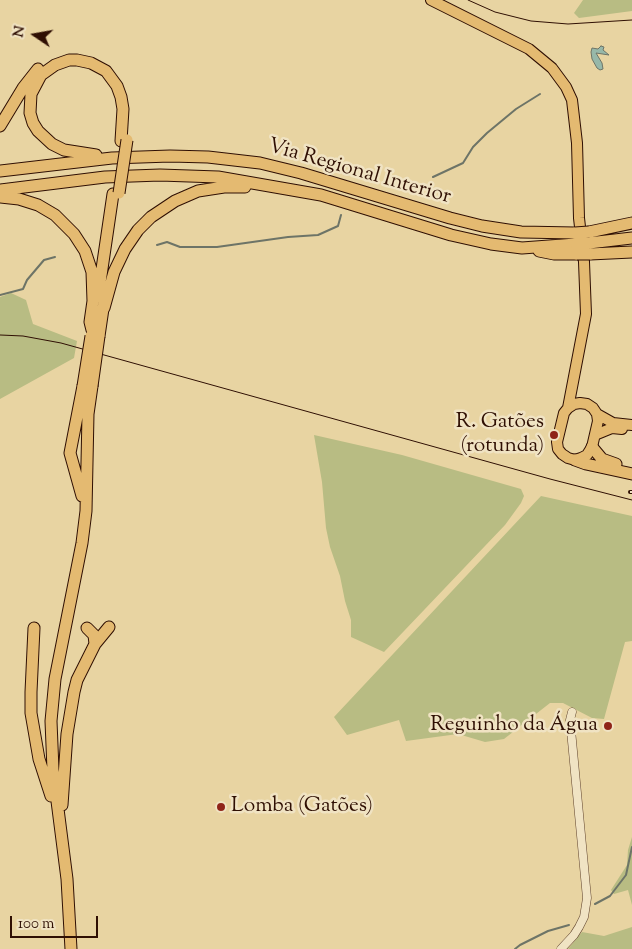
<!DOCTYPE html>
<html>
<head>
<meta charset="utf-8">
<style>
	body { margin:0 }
	#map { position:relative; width:632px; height:949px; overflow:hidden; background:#e8d4a2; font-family:"Sorts Mill Goudy",serif }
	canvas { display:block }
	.north { position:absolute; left:10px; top:10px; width:50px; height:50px; -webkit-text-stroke:4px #f0e3c3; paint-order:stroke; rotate:282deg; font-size:14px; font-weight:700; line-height:20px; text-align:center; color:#2f0f03 }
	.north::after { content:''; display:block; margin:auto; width:18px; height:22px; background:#2f0f03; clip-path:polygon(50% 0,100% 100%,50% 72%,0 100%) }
	.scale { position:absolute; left:10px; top:916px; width:88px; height:22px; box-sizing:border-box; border:2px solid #2f0f03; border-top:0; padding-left:6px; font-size:15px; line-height:18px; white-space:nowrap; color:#2f0f03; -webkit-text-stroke:4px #f0e3c3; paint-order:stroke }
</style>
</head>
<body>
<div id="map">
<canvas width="632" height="949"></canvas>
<div class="north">N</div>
<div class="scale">100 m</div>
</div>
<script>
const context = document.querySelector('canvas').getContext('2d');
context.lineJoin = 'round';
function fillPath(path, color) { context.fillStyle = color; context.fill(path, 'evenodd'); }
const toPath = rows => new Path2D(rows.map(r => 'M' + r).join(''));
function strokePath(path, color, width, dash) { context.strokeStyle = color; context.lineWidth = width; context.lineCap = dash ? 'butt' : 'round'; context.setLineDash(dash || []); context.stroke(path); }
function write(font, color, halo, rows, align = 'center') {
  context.font = font + ' "Sorts Mill Goudy",serif'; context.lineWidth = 5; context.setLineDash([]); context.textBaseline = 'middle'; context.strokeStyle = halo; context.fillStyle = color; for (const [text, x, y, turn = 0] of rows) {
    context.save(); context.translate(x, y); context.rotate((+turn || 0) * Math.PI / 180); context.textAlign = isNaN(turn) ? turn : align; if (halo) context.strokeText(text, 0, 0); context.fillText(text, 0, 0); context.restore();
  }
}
fillPath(toPath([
	[583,0,632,0,632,11,579,18,574,13],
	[11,293,26,300,33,324,77,341,74,358,0,399,0,297],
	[314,435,402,455,521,489,524,496,521,503,505,525,384,652,351,637,351,620,345,601,340,576,330,547,326,528,322,482],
	[541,496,632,516,632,641,625,642,604,719,592,718,563,703,550,703,504,739,485,742,458,734,406,741,399,720,347,735,334,717],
	[632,837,632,905,628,890,614,894,611,890,627,865,628,850],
	[632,927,632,949,568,949,582,932,604,936]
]), '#b8bc83');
const water = toPath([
	[601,46,604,47,603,50,609,55,596,53,602,63,603,69,600,70,597,68,592,59,591,52,592,48,598,49,601,46]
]);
fillPath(water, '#97b8a9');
strokePath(water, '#6d7467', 1);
strokePath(toPath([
	[433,177,463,163,473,147,487,133,516,109,540,94],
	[157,245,167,242,180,247,217,247,288,237,318,235,338,226,341,215],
	[0,295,23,289,27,280,44,260,55,257],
	[595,904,610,896,626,875,632,847],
	[515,949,520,945,548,931,569,925]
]), '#6d7467', 2);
const minor = toPath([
	[561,949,574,935,579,927,584,917,587,898,570,720,572,712]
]);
const major = toPath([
	[431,0,529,49,552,68,566,87,572,100,577,143,579,218,584,262,586,314,568,408],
	[597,414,598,421,592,447,587,455,581,458,575,460,568,458,562,454,558,449,557,442,564,413,568,408,574,404,580,403,587,404,593,408,597,414,613,423,632,425],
	[595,435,612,428,622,429]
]);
const highway = toPath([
	[0,126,23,88,38,69],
	[96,155,64,150,52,144,38,131,33,123,30,113,31,94,41,75,55,65,69,60,77,60,91,63,106,71,117,86,121,97,123,109,121,141],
	[0,171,112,158,170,156,208,157,260,163,301,173,450,218,482,226,521,232,575,233],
	[0,190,105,177,160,175,218,177,321,195,451,235,491,244,522,248,576,244],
	[0,197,19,199,38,205,55,215,74,234,85,251,92,272,93,301,90,322,92,330],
	[589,232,632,223],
	[589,243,632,238],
	[539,251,554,254,577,254],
	[590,254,632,252],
	[98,296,113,194],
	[104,308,114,272,125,249,138,230,151,217,175,201,198,191,224,187,245,187],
	[99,336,104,302],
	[592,447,602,459,616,464],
	[575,460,586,464,632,474],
	[82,496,70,453,83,386],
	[34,628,31,692,31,713,39,759,51,796],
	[87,628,94,635,95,644],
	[62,805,67,734,74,692,77,680,95,644,109,627],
	[71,949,67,879,53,770,51,721,55,679,82,543,86,511,88,414,92,386]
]);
strokePath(minor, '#5d402b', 9);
strokePath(major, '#2f0f03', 12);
strokePath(highway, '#2f0f03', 13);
strokePath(minor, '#f0e3c3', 8);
strokePath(major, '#e4ba71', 10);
strokePath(highway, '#e4ba71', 11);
strokePath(toPath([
	[468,0,495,12,531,21,568,24,632,20],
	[0,335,23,336,61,343,550,479,632,500]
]), '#2f0f03', 1);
const rail = toPath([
	[630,492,632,492]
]);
strokePath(rail, '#2f0f03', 4);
strokePath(rail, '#f0e3c3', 2, [5.5]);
const highwayBridge = toPath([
	[119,193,127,140],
	[575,233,589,232],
	[576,244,589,243],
	[577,254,590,254],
	[83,386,91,336],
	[92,386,99,336]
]);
strokePath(highwayBridge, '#2f0f03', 13, []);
strokePath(highwayBridge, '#e4ba71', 11);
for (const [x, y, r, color] of [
	[554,435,5,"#8f2418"],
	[608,726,5,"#8f2418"],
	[221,807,5,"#8f2418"]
]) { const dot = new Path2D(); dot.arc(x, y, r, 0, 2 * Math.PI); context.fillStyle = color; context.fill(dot); strokePath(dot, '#f0e3c3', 2); }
write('21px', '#2f0f03', '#f0e3c3', [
	["Via Regional Interior",359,173,16]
]);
write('21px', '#2f0f03', '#f0e3c3', [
	["R. Gatões",544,423],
	["(rotunda)",544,447],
	["Reguinho da Água",598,726],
	["Lomba (Gatões)",231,807,"left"]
], 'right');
</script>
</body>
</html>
